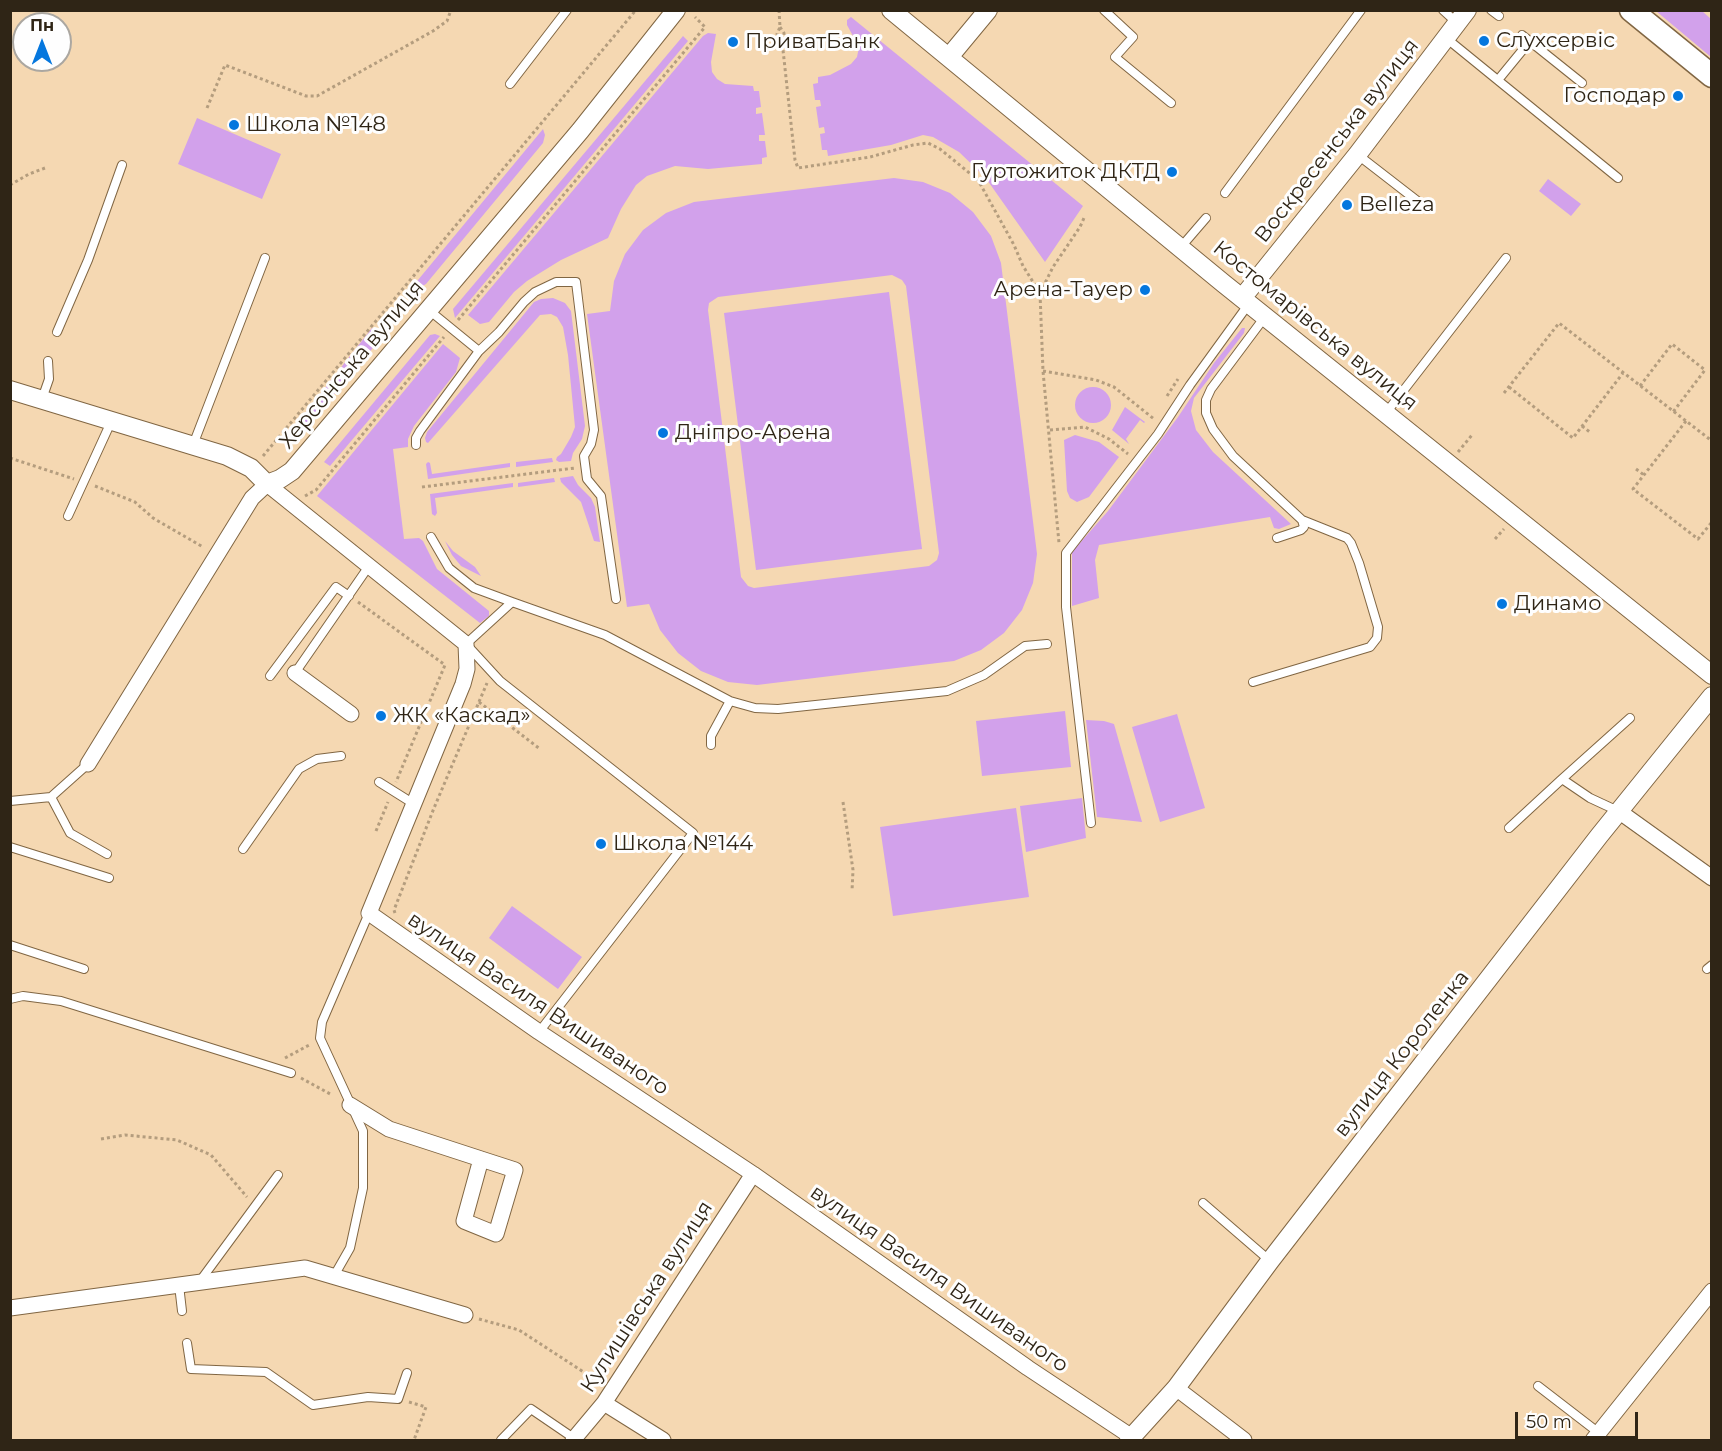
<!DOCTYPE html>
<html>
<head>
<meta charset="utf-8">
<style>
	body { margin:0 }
	#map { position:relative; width:1722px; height:1451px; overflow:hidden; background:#f5d8b2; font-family:Montserrat,sans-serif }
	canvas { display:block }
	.frame { position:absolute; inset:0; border:12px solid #2f2516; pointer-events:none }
	.north { position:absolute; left:12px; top:12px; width:60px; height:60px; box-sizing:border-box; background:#fefefe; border:2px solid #aba7a1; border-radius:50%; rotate:0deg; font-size:16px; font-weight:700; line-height:24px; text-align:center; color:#2f2516 }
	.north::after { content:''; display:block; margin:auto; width:21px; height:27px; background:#0577de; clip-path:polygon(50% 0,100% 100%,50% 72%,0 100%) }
	.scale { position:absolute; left:1515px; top:1412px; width:123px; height:27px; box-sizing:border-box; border:3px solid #2f2516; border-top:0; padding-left:8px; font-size:18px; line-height:21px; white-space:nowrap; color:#2f2516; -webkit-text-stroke:4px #fefefe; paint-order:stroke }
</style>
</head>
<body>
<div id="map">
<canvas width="1722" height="1451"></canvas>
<div class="frame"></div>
<div class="north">Пн</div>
<div class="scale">50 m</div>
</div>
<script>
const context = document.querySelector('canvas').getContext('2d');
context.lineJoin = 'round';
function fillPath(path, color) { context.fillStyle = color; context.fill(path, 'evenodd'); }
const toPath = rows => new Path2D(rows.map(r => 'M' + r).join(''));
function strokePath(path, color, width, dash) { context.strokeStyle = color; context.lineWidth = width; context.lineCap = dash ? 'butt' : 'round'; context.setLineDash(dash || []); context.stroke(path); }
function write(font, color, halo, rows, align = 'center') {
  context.font = font + ' Montserrat,sans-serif'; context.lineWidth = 6; context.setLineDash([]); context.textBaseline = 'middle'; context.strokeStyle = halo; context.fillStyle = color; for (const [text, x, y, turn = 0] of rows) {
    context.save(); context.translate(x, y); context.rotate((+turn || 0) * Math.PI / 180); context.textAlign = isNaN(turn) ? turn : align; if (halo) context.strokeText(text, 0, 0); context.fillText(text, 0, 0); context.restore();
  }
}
fillPath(toPath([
	[1656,11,1702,11,1711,19,1711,57],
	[851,17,1083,206,1045,262,985,177,959,152,933,137,923,135,891,145,828,156,827,150,822,150,820,134,825,133,824,127,819,128,816,107,821,106,820,100,815,100,813,84,818,83,818,77,830,75,851,64,857,57,859,47,847,25,847,20],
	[708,33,716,34,711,62,712,72,717,79,725,84,753,86,754,91,759,91,761,107,756,108,756,114,762,113,765,135,759,135,759,141,765,141,767,157,762,158,762,164,708,169,675,166,647,176,636,185,621,209,608,238,561,260,527,281,514,292,489,322,480,324,468,315,703,36],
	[683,36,688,41,455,318,453,309],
	[197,118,281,154,262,199,178,164],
	[543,129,545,135,543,143,426,284,419,288,413,286],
	[894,178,923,182,950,193,973,212,991,236,1001,263,1037,554,1033,583,1022,610,1004,633,981,650,954,661,757,685,728,682,701,671,678,653,660,630,649,604,627,607,587,314,610,311,614,281,625,254,643,230,666,213,694,202],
	[892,275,902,280,906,286,939,553,937,560,929,566,754,588,748,586,741,577,708,310,709,303,718,297],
	[1548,179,1581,204,1571,216,1539,191],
	[889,292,922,549,756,570,724,313],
	[553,298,565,303,571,311,585,426,582,439,573,453,571,461,559,462,556,460,557,457,561,454,571,437,575,427,568,355,563,327,557,317,551,314,540,315,428,443,426,442,425,438,427,432,534,302,541,299],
	[372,328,382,337,295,441,288,435],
	[1242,328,1245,328,1244,333,1194,398,1191,411,1196,430,1213,452,1291,524,1279,529,1274,528,1270,517,1099,545,1095,560,1099,598,1072,606,1072,552,1108,511,1178,417,1214,363],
	[435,334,440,336,330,466,324,462,430,335],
	[443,344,460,358,456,372,414,426,408,439,408,447,393,449,404,539,419,538,423,541,437,569,489,611,489,616,480,623,317,496],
	'1075 405a18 18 0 1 1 36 0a18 18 0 1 1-36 0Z',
	[1125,407,1145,422,1144,423,1140,420,1126,439,1129,444,1112,430],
	[1075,435,1099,442,1119,457,1089,497,1077,502,1070,498,1067,491,1064,440],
	[552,458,553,462,516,467,516,462],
	[428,462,430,463,432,474,510,463,510,467,428,479,426,464],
	[573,476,578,485,591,498,595,507,600,542,594,541,581,502,561,482,560,478],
	[554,478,555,482,518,487,518,483],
	[513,483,513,487,435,498,437,513,435,516,432,514,430,494],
	[445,541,453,551,475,567,481,576,461,566,452,555],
	[1065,711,1071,767,982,776,976,721],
	[1177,714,1205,808,1160,822,1132,727],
	[1086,720,1104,721,1114,724,1142,822,1097,817],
	[1082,798,1086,838,1026,852,1020,806],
	[1016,808,1029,897,893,916,880,827],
	[512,906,582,957,558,989,489,938]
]), '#d2a1eb');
const service = toPath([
	[1104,10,1133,37,1115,57,1171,103],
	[1443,10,1456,22],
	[1491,10,1499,16],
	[1522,35,1582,83],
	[1446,38,1618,178],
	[1498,80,1530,41],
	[510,84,567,10],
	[1358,155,1420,203],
	[1225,193,1361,10],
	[1181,247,1206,218],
	[1264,318,1211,389,1206,400,1206,413,1213,429,1233,456,1302,520,1304,527,1301,530,1277,538],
	[57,332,88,260,122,165],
	[479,351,499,332,524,302,535,292,556,282,576,282,594,430,591,444,584,456,587,479,601,496,616,599],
	[42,399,49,379,48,361],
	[1386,413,1506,258],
	[193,445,265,258],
	[416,445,416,438,420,431,479,351,430,311],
	[68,516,111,422],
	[431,537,449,568,474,588,512,602,466,644,500,681,693,833,539,1032],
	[512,602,605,635,730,701,755,708,778,709,947,691,984,675,1025,646,1047,644],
	[295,673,369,566],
	[270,676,336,587,349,596],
	[1253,682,1370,647,1377,638,1378,627,1359,563,1351,543,1347,538,1302,520],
	[711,745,711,736,730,701],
	[379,782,414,804],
	[51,797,70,833,107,854],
	[10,801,51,797,88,764],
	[1618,811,1590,798,1562,779,1630,718],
	[1091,823,1066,607,1066,553,1158,434,1190,385,1248,305],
	[1509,828,1562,779],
	[10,847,109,878],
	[243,849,299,769,317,759,341,756],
	[10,945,84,969],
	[1707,969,1712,965],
	[10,999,23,996,61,1001,291,1073],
	[1203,1203,1269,1260],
	[334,1276,350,1248,363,1188,363,1131,320,1038,322,1022,369,913],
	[200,1281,278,1175],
	[179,1285,182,1311],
	[187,1343,191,1369,266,1372,313,1405,368,1397,398,1399,407,1373],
	[1538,1386,1599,1433],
	[501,1440,531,1409,575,1439]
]);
const minor = toPath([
	[295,673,351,714],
	[88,764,252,498,267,484,466,644,467,669,463,684,369,913,539,1032,753,1174,1028,1368,1132,1437],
	[1620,812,1712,878],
	[350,1105,389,1129,481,1159,464,1221,496,1234,515,1170,481,1159],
	[10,1308,305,1268,465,1315],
	[1176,1388,1244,1440],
	[604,1403,663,1440],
	[573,1440,604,1403,753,1174],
	[1593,1440,1712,1291]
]);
const tertiary = toPath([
	[891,10,1223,283,1712,675],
	[949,57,988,10],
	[1242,298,1357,155,1467,10],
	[10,390,227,456,251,468,267,484,280,479,292,471,580,131,676,10],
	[1129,1440,1176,1388,1270,1261,1599,836,1712,696]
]);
const primary = toPath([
	[1631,10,1712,76]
]);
strokePath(service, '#806643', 10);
strokePath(minor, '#806643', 17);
strokePath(tertiary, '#806643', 20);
strokePath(primary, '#806643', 25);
strokePath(toPath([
	[779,10,780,27,777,34,783,50,795,160,798,168,870,157,913,145,928,143,940,149,978,180,1014,245,1023,266,1040,293,1043,371,1059,543],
	[780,27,784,33,783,48],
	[207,108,225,65,306,96,317,96,433,31,447,21,451,10],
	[10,185,29,174,45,168],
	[1040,293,1053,267,1080,227,1084,218],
	[458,320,705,27,695,17],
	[1043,371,1096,380,1114,387,1154,419],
	[1640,386,1672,344,1705,370,1673,412],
	[1509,387,1573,438,1623,373],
	[1504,393,1559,323,1712,441],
	[1167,396,1178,379],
	[1686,421,1633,489,1698,539,1712,522],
	[1582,426,1591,433],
	[1050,430,1085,427,1109,439,1128,454],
	[1458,452,1472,435],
	[263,456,636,10],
	[10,458,74,479],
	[1636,469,1644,475],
	[95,486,135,502,153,518,203,547],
	[422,487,575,468],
	[305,496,316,490,444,337],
	[1495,539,1504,529],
	[358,602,445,665,396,782],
	[479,702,540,749],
	[843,802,853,870,852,891],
	[376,831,388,802],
	[395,913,394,910,434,808,487,683],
	[285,1058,311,1044],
	[301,1078,332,1095],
	[101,1139,125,1135,177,1140,211,1155,247,1197],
	[479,1319,519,1330,599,1382],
	[409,1402,426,1407,414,1440]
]), '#b49d7e', 3, [3, 3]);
strokePath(service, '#fff', 8);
strokePath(minor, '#fff', 15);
strokePath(tertiary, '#fff', 18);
strokePath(primary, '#fff', 22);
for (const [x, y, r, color] of [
	[1484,41,6,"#0577de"],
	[733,42,6,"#0577de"],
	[1678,96,6,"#0577de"],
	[234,125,6,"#0577de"],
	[1172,172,6,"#0577de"],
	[1347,205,6,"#0577de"],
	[1145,290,6,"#0577de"],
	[663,433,6,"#0577de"],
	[1502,604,6,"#0577de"],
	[381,716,6,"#0577de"],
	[601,844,6,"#0577de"]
]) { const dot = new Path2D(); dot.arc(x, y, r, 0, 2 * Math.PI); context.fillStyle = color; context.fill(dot); strokePath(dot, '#fefefe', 2); }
write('21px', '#2f2516', '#fefefe', [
	["Слухсервіс",1496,41],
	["ПриватБанк",745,42],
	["Господар",1666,96,"right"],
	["Школа №148",246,125],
	["Гуртожиток ДКТД",1160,172,"right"],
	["Belleza",1359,205],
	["Арена-Тауер",1133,290,"right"],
	["Дніпро-Арена",675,433],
	["Динамо",1514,604],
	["ЖК «Каскад»",393,716],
	["Школа №144",613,844]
], 'left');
write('21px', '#2f2516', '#fefefe', [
	["Воскресенська вулиця",1337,141,-52],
	["Костомарівська вулиця",1315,326,39],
	["Херсонська вулиця",352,365,-50],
	["вулиця Василя Вишиваного",538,1004,34],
	["вулиця Короленка",1402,1054,-52],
	["вулиця Василя Вишиваного",939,1279,35],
	["Кулишівська вулиця",647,1297,-57]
]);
</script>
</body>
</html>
